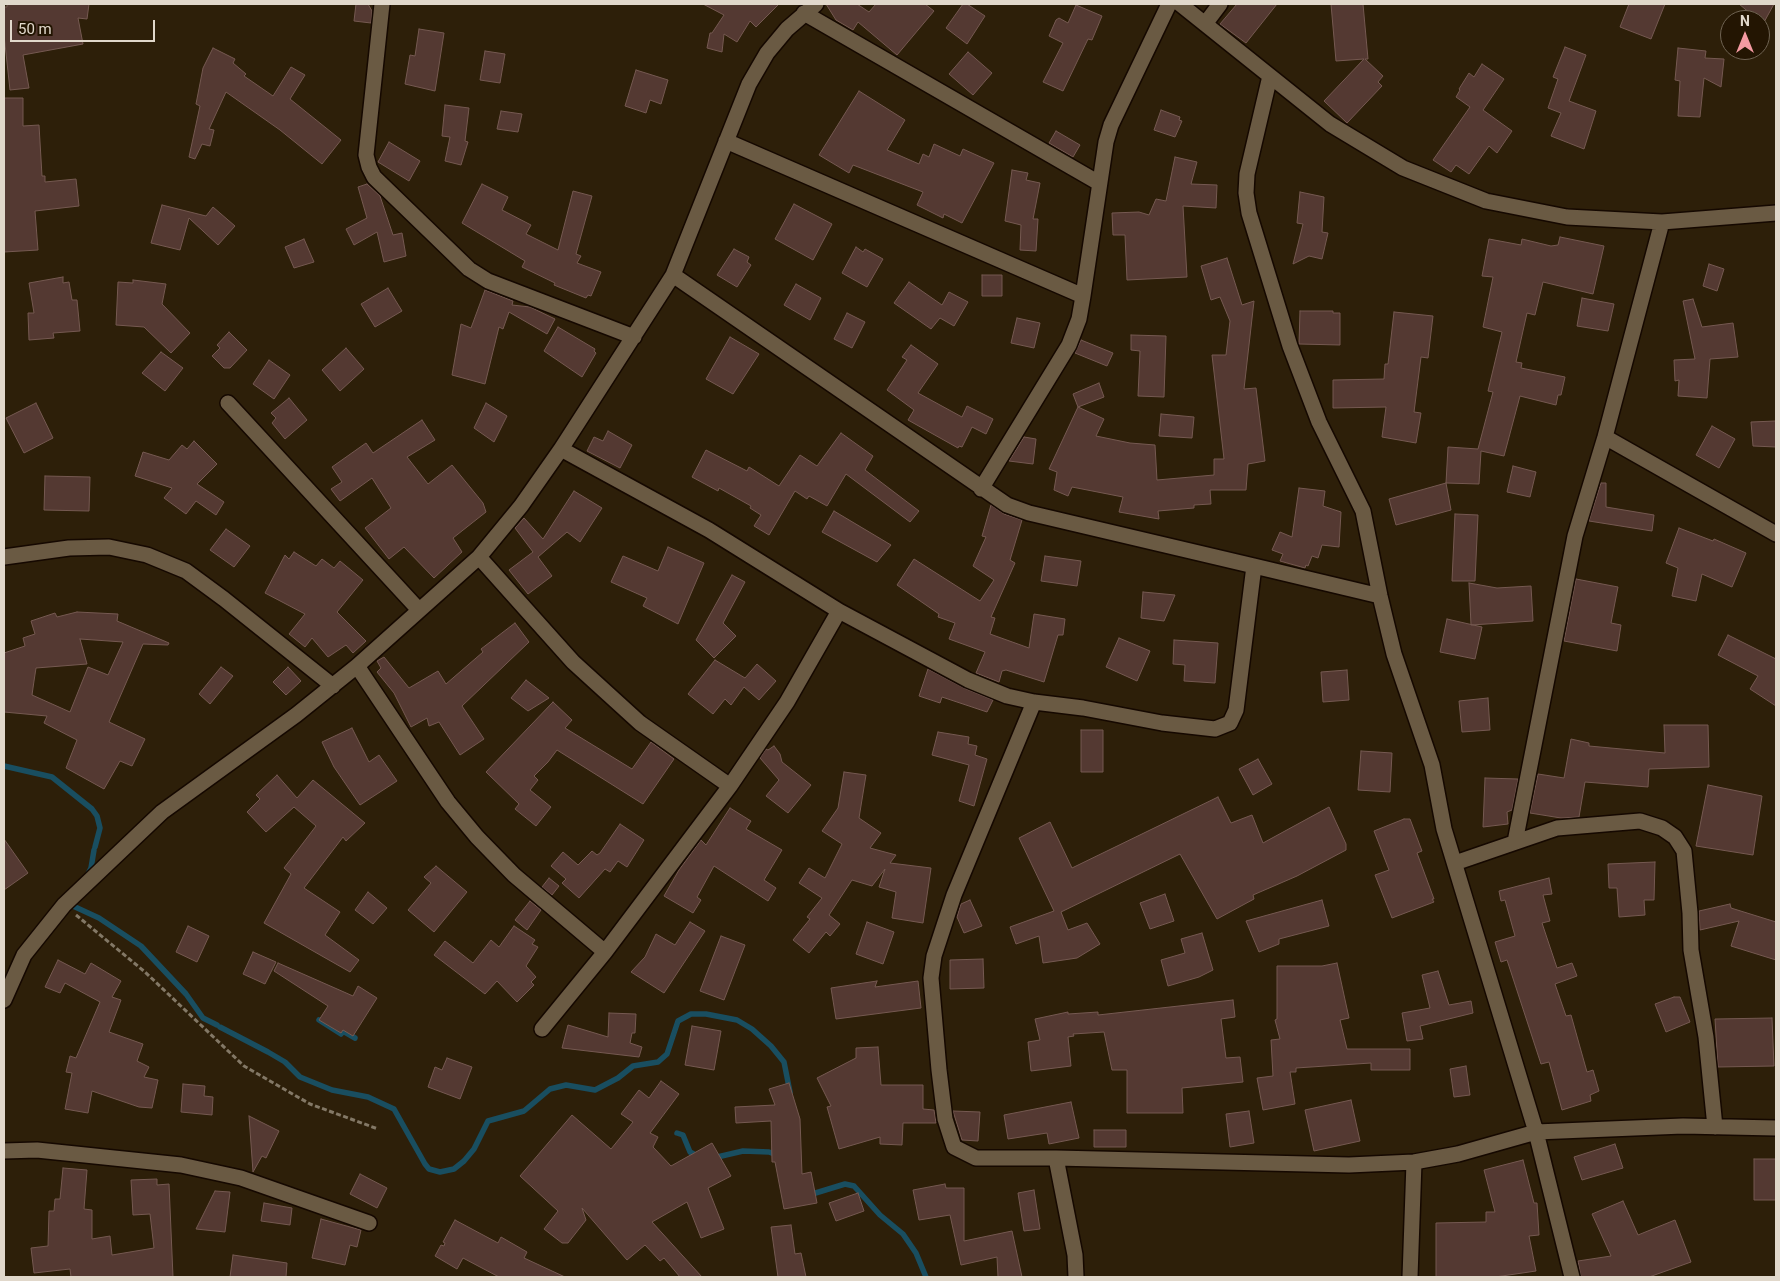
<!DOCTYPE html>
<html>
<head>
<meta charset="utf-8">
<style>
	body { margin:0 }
	#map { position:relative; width:1780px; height:1281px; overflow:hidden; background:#2d1f09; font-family:Roboto,sans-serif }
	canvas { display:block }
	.frame { position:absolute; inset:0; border:5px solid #e1d8cb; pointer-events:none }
	.north { position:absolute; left:1720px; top:10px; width:50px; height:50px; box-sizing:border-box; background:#231502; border:1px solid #6f6352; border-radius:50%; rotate:0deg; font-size:14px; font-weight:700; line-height:20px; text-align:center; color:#e1d8cb }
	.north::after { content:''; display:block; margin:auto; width:18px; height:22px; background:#f49aa2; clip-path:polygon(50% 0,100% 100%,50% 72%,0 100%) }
	.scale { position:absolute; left:10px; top:20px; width:145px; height:22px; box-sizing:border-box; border:2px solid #e1d8cb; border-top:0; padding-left:6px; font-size:15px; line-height:18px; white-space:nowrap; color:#e1d8cb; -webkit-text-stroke:4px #231502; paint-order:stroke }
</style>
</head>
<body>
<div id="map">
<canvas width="1780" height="1281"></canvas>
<div class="frame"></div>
<div class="north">N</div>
<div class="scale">50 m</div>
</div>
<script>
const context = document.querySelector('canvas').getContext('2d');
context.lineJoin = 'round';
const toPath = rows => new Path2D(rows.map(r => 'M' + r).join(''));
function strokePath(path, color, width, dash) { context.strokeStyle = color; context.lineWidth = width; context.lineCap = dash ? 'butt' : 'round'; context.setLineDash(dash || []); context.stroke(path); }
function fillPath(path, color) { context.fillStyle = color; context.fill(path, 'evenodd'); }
strokePath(toPath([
	[4,766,52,777,92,809,97,816,100,828,95,847],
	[88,874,91,868,94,850],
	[70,901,73,906,99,918,141,946,186,994,203,1018,217,1025],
	[319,1020,341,1034,343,1031,355,1038],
	[220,1027,268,1052,285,1062,300,1077,332,1090,368,1097,394,1109,425,1164,429,1169,440,1172,454,1169,464,1161,474,1149,488,1121,524,1111,550,1089,566,1085,595,1090,618,1078,633,1066,658,1062,667,1054,678,1021,691,1014,706,1014,737,1020,752,1029,771,1046,784,1062,790,1092],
	[677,1133,683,1135,690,1152,699,1157],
	[713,1158,743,1151,769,1152,777,1155],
	[809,1195,845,1184,854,1186,880,1215,903,1234,916,1253,926,1277]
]), '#194e60', 5.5);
const building = toPath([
	[7,4,89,4,87,19,78,18,83,44,23,55,29,88,10,90,4,35,4,7,7,7,7,4],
	[356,4,368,4,372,11,371,23,354,21,356,4],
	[703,4,779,4,756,27,750,21,737,42,724,34,722,52,707,48,710,33,712,33,724,15,703,4],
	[826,4,857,4,869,12,876,4,925,4,934,11,897,55,858,22,853,30,836,20,826,4],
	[963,4,967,4,985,16,967,44,946,28,963,4],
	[1237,4,1277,4,1246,43,1220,24,1237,4],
	[1331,4,1363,4,1368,59,1365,59,1383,76,1378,82,1382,86,1347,123,1324,101,1364,59,1336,61,1331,4],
	[1629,4,1665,4,1651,39,1620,27,1629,4],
	[1739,4,1774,4,1763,24,1739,4],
	[1076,5,1102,16,1092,40,1088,39,1063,91,1043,82,1063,43,1049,36,1056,20,1059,18,1068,23,1076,5],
	[419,29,444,33,435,91,405,84,410,55,415,56,419,29],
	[1565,47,1586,55,1569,101,1596,111,1584,149,1551,136,1561,113,1548,108,1558,79,1553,77,1565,47],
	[213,48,235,59,233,63,246,74,244,76,273,96,291,67,305,75,290,99,341,140,322,164,280,130,226,92,209,129,214,130,210,146,202,144,195,159,189,157,200,106,196,104,203,68,213,48],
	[1678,48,1706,51,1705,58,1724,59,1721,87,1704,78,1700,117,1678,116,1680,81,1675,80,1678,48],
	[485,51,505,54,500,83,480,80,485,51],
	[968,52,992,73,973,95,949,74,968,52],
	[1482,64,1504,79,1483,110,1512,131,1497,153,1489,146,1469,174,1456,165,1451,172,1433,160,1470,107,1456,97,1460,90,1459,89,1469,73,1474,77,1482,64],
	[636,70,668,80,661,104,650,100,646,113,625,106,636,70],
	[859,91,905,120,887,150,919,164,923,154,929,157,934,144,960,156,963,149,994,163,962,223,944,214,943,218,917,205,923,192,853,165,849,173,819,155,859,91],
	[4,98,23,98,23,126,39,125,42,176,45,176,45,182,76,179,79,206,35,211,38,250,4,252,4,98],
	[445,105,469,108,465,141,468,142,461,165,445,161,450,137,442,136,445,105],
	[1161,110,1180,117,1179,120,1182,121,1175,137,1154,130,1161,110],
	[501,111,522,114,518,132,497,129,501,111],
	[1056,131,1080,145,1073,157,1049,143,1056,131],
	[389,142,420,161,409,181,378,162,389,142],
	[1175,157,1197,162,1191,184,1217,185,1216,208,1183,206,1187,277,1127,280,1125,235,1113,235,1112,213,1139,212,1149,215,1156,199,1166,201,1175,157],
	[1012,170,1028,173,1026,180,1040,183,1033,219,1038,219,1036,251,1020,250,1021,225,1005,221,1012,170],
	[367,184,380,196,393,235,402,233,406,256,384,262,377,232,354,245,346,229,367,218,358,187,367,184],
	[482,184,508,197,502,210,531,225,526,234,558,250,573,191,592,196,576,254,581,256,577,263,601,272,591,296,588,295,586,298,554,285,555,283,522,267,525,261,462,223,482,184],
	[1300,192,1324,197,1322,232,1328,233,1322,259,1309,256,1293,264,1303,224,1297,223,1300,192],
	[794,204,832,224,813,260,775,239,794,204],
	[162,205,206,216,213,207,235,226,218,245,189,218,180,250,151,243,162,205],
	[1560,237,1604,246,1593,294,1543,282,1535,315,1527,313,1516,362,1522,363,1521,368,1565,377,1561,395,1558,395,1556,405,1520,396,1504,456,1481,451,1479,484,1446,483,1448,447,1478,449,1493,392,1488,391,1502,332,1483,327,1493,277,1482,276,1489,239,1521,245,1522,239,1551,246,1558,245,1560,237],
	[304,239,314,262,294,268,285,247,304,239],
	[856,247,863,252,865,249,883,259,867,287,842,273,856,247],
	[734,249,749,257,747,262,751,265,737,287,717,275,734,249],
	[1227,258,1242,305,1254,301,1244,389,1256,388,1265,461,1248,464,1246,490,1210,490,1211,504,1194,505,1194,508,1158,511,1159,519,1119,512,1123,497,1072,487,1068,496,1054,490,1057,472,1049,469,1078,407,1104,419,1096,436,1130,443,1155,445,1157,480,1214,475,1214,459,1224,459,1212,355,1226,355,1230,321,1220,297,1211,300,1201,266,1227,258],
	[1709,264,1724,269,1717,291,1703,286,1709,264],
	[982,275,1002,275,1002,296,982,296,982,275],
	[63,277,63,283,69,282,72,300,77,300,80,331,53,333,54,338,29,340,28,313,34,313,29,283,63,277],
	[133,280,166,284,162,304,190,333,171,353,144,327,116,325,118,282,133,283,133,280],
	[909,282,942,305,949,292,968,302,954,326,940,318,931,329,894,303,909,282],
	[796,284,821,298,810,320,784,305,796,284],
	[388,288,402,311,375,327,361,304,388,288],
	[485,290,513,301,512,305,530,307,555,319,547,334,509,312,503,329,499,327,485,384,452,375,461,324,471,328,485,290],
	[1582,298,1614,304,1608,331,1577,326,1582,298],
	[1693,299,1702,327,1733,323,1738,357,1710,359,1707,398,1678,396,1679,380,1675,381,1674,360,1695,359,1683,301,1693,299],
	[1300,311,1333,311,1333,313,1340,313,1340,345,1299,344,1300,311],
	[1394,312,1433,316,1428,358,1421,357,1414,412,1421,413,1416,443,1382,437,1386,407,1333,408,1333,380,1384,379,1385,364,1388,364,1394,312],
	[847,313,865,322,852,348,834,339,847,313],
	[1017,318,1040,323,1034,348,1011,343,1017,318],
	[558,327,595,349,594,351,596,353,582,377,544,351,558,327],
	[229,332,247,350,230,368,224,368,212,356,220,348,217,345,229,332],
	[1131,335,1166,336,1164,397,1138,396,1140,351,1131,350,1131,335],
	[730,337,759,354,733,394,706,379,730,337],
	[1081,340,1113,353,1107,366,1075,353,1081,340],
	[911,345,938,364,918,393,962,417,967,406,993,419,986,434,972,427,962,447,959,446,958,448,908,420,914,410,887,390,907,360,902,357,911,345],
	[346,348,364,369,340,391,322,370,346,348],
	[161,352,183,368,165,391,142,373,161,352],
	[269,360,290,375,274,399,253,384,269,360],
	[1099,383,1104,397,1078,407,1073,394,1099,383],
	[289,398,307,420,285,439,272,423,276,418,271,413,289,398],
	[36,403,53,438,24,453,6,418,36,403],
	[486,403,507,416,494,442,474,428,486,403],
	[1161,414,1194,417,1192,438,1159,436,1161,414],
	[422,420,435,440,407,457,428,484,452,465,483,503,486,512,453,538,462,552,434,578,404,547,389,559,365,528,391,508,372,478,340,501,331,489,342,482,332,467,366,443,373,453,422,420],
	[1776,421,1776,447,1753,446,1751,422,1776,421],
	[1712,426,1735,439,1719,468,1696,455,1712,426],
	[608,431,632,445,620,468,587,451,594,437,603,441,608,431],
	[841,433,873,456,865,470,919,511,910,522,846,474,827,506,809,496,807,499,795,491,769,535,754,526,761,515,750,508,751,506,719,488,718,491,692,477,706,450,747,471,749,467,779,486,800,455,817,466,841,433],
	[1024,437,1036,439,1033,464,1009,461,1024,437],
	[194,441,217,464,197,484,224,502,216,515,196,501,186,514,164,498,172,488,135,476,143,452,169,460,182,445,187,449,194,441],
	[1513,466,1536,472,1530,497,1507,492,1513,466],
	[45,476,90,477,89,511,44,510,45,476],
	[1446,483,1451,510,1396,525,1389,499,1446,483],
	[1601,483,1606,483,1606,507,1654,515,1652,531,1589,521,1601,483],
	[1299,488,1325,491,1323,506,1341,512,1339,547,1322,545,1318,558,1312,556,1308,566,1306,565,1305,568,1280,561,1283,554,1272,550,1280,532,1292,537,1299,488],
	[574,491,602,508,580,542,567,532,538,557,552,576,528,594,509,570,533,552,515,528,524,518,543,539,574,491],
	[991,505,1004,514,1022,520,1010,560,1015,563,991,617,995,618,990,634,1029,648,1034,614,1065,619,1063,635,1058,635,1044,682,1006,670,1002,671,999,682,976,673,985,652,949,639,955,623,938,617,939,614,897,585,914,559,980,601,994,580,973,566,986,537,982,536,991,505],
	[834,511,891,545,877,562,822,532,834,511],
	[1455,514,1478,515,1475,581,1452,581,1455,514],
	[1679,528,1713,541,1714,539,1746,553,1732,587,1702,574,1696,601,1672,596,1678,568,1666,563,1679,528],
	[226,529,250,546,234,567,210,550,226,529],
	[668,547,704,563,678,624,643,606,647,598,611,582,623,556,658,571,668,547],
	[294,552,316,566,322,559,334,568,340,561,363,580,337,612,366,641,353,653,346,645,328,657,312,638,305,647,289,634,305,614,265,593,285,555,289,559,294,552],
	[1045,556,1081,561,1077,586,1041,581,1045,556],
	[732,575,745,582,723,623,736,636,714,658,696,640,732,575],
	[1576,579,1618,587,1611,623,1621,625,1617,651,1564,641,1576,579],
	[1469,583,1497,588,1531,586,1533,621,1471,625,1469,583],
	[1143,592,1175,595,1164,621,1141,618,1143,592],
	[77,612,118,614,117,621,169,643,168,645,143,644,109,722,145,739,132,766,120,761,104,789,66,768,77,740,44,723,47,716,4,712,4,653,25,646,23,638,35,634,31,621,55,613,57,617,77,612],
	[80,639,123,642,108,675,88,667,70,712,32,695,34,681,36,668,87,664,80,639],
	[1447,619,1482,627,1475,659,1440,652,1447,619],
	[515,623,529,642,462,706,484,739,460,755,439,722,429,726,427,718,411,727,394,693,377,672,381,668,377,661,384,657,409,688,438,671,446,684,483,652,481,649,515,623],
	[1728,635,1776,659,1776,706,1750,689,1758,676,1718,655,1728,635],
	[1119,638,1150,651,1137,681,1106,667,1119,638],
	[1174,640,1218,643,1215,683,1184,681,1185,665,1173,664,1174,640],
	[715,660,745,678,757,664,776,681,759,700,744,687,731,705,725,699,713,714,688,694,715,660],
	[221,667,233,676,210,704,199,694,221,667],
	[288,667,301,681,286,695,273,682,288,667],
	[928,669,964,688,993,700,987,712,942,697,940,703,919,696,928,669],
	[1347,670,1349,700,1323,702,1321,672,1347,670],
	[526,680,549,698,528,711,511,698,526,680],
	[1488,698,1490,730,1462,732,1459,701,1488,698],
	[553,702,572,720,565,728,632,769,651,742,674,759,643,804,557,750,548,762,534,776,538,780,530,790,551,807,536,826,515,809,519,804,486,772,553,702],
	[1664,725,1708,725,1709,767,1649,769,1648,787,1585,782,1579,817,1561,818,1530,813,1538,774,1564,778,1571,739,1589,743,1589,746,1665,753,1664,725],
	[352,728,369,762,379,755,397,781,360,805,334,767,322,742,352,728],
	[1081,730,1103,730,1103,772,1081,772,1081,730],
	[938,732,969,737,968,744,977,746,975,755,987,759,974,806,959,801,969,765,932,755,938,732],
	[774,746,780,754,782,762,811,785,788,813,766,796,779,780,760,758,766,749,768,750,774,746],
	[1361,751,1392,753,1390,792,1358,790,1361,751],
	[1258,759,1272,784,1253,795,1239,769,1258,759],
	[844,772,866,775,859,818,881,833,870,848,896,855,890,863,931,868,923,923,892,918,896,892,879,887,885,869,872,886,852,880,829,915,840,924,830,936,826,932,809,953,793,940,810,919,807,917,822,898,799,883,809,868,825,878,842,844,822,831,838,808,844,772],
	[277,775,297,798,313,780,365,823,346,841,343,837,304,888,340,912,325,935,359,960,350,972,264,923,291,874,284,868,316,826,294,807,266,832,247,812,260,799,256,795,277,775],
	[1485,778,1518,779,1512,810,1507,812,1508,824,1483,827,1485,778],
	[1708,785,1762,796,1753,855,1696,846,1708,785],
	[1218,797,1231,823,1252,815,1263,843,1329,807,1346,844,1346,850,1297,876,1253,895,1254,899,1217,919,1180,854,1061,912,1068,930,1087,923,1100,944,1077,958,1043,963,1039,936,1016,944,1010,927,1054,911,1019,838,1050,822,1072,868,1218,797],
	[730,808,751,821,746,829,782,850,764,880,776,888,768,901,714,866,697,897,701,900,693,913,664,896,679,870,701,840,706,845,730,808],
	[1404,819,1410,819,1422,851,1417,853,1434,899,1432,899,1434,902,1392,918,1375,875,1389,870,1374,831,1404,819],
	[620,824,644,840,627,867,618,861,610,872,605,869,579,898,562,883,566,879,551,866,563,852,578,865,592,851,597,855,600,853,620,824],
	[4,839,28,873,4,890,4,839],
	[1655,862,1654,900,1644,900,1645,915,1619,917,1617,888,1609,888,1608,864,1655,862],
	[436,866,467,892,434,932,408,910,431,883,424,877,436,866],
	[549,878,559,886,552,895,542,887,549,878],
	[1549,878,1552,894,1543,895,1550,921,1542,923,1557,968,1572,963,1577,976,1555,984,1566,1016,1571,1015,1587,1072,1593,1070,1599,1091,1590,1095,1591,1101,1562,1110,1549,1062,1541,1064,1507,960,1501,962,1495,942,1515,936,1505,900,1501,901,1499,891,1549,878],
	[368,892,387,908,373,924,355,910,368,892],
	[1165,894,1174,921,1150,929,1140,903,1165,894],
	[970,900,982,926,964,933,957,917,961,904,970,900],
	[1322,900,1329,926,1279,939,1279,944,1259,952,1246,921,1322,900],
	[530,901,541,910,527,930,515,920,530,901],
	[1730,904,1731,908,1776,922,1776,960,1731,946,1739,921,1700,930,1699,911,1730,904],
	[690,922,705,931,664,993,631,972,645,957,656,934,675,945,690,922],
	[867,922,894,932,883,964,856,954,867,922],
	[188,926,209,936,197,962,176,952,188,926],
	[514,926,535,940,532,944,538,947,526,966,536,977,531,982,534,985,517,1002,497,981,485,994,434,955,445,941,473,963,491,940,499,947,514,926],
	[1202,933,1213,970,1199,977,1168,986,1161,960,1185,953,1181,939,1202,933],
	[721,936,745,945,724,1000,700,991,721,936],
	[253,952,276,962,265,984,243,974,253,952],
	[983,959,984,988,950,989,950,960,983,959],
	[58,960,85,974,91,963,121,981,112,997,121,1000,109,1032,143,1044,137,1061,149,1067,144,1077,158,1080,152,1108,139,1107,92,1091,88,1113,65,1109,72,1073,66,1072,70,1056,76,1058,100,1002,65,983,60,993,45,987,58,960],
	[278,963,353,996,358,986,377,998,353,1036,343,1030,341,1033,319,1020,328,1006,274,971,278,963],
	[1337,963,1349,1018,1340,1020,1347,1049,1410,1049,1410,1070,1371,1070,1371,1063,1296,1068,1296,1072,1290,1072,1295,1104,1263,1110,1257,1078,1273,1076,1271,1040,1280,1039,1275,1020,1277,1019,1277,966,1322,966,1337,963],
	[1438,971,1449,1005,1471,1001,1473,1013,1420,1026,1423,1039,1407,1041,1402,1013,1430,1008,1422,975,1438,971],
	[877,981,875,987,918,981,921,1008,836,1019,831,988,877,981],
	[1674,997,1680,997,1690,1022,1666,1032,1655,1004,1674,997],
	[1233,1000,1235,1017,1221,1019,1226,1058,1240,1057,1243,1082,1182,1088,1183,1113,1127,1113,1127,1070,1112,1070,1104,1032,1073,1034,1074,1036,1068,1037,1071,1066,1031,1071,1028,1042,1040,1040,1035,1019,1068,1012,1068,1014,1098,1012,1098,1015,1233,1000],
	[609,1013,636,1014,635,1033,632,1033,630,1043,642,1047,639,1057,562,1048,568,1025,608,1037,609,1013],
	[1772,1018,1774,1066,1718,1067,1715,1019,1772,1018],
	[692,1026,721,1031,714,1070,685,1065,692,1026],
	[878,1047,881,1085,923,1085,923,1109,934,1110,936,1123,903,1123,902,1145,880,1144,880,1137,839,1149,827,1107,831,1106,817,1078,856,1058,856,1048,878,1047],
	[447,1058,472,1067,460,1099,428,1087,435,1067,442,1070,447,1058],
	[1466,1066,1470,1095,1454,1097,1450,1069,1466,1066],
	[661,1081,679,1094,650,1133,658,1137,653,1147,671,1166,712,1143,731,1176,708,1188,724,1229,701,1238,687,1202,652,1222,702,1277,680,1277,664,1258,660,1261,645,1245,627,1260,582,1208,586,1220,568,1243,562,1243,544,1229,558,1211,520,1176,572,1115,611,1149,633,1122,621,1114,639,1090,649,1098,661,1081],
	[789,1083,800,1119,802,1174,811,1172,817,1203,784,1209,775,1162,772,1162,771,1121,736,1123,735,1107,775,1105,769,1089,789,1083],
	[183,1084,205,1086,204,1096,213,1097,212,1115,181,1112,183,1084],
	[1351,1100,1360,1141,1314,1151,1305,1110,1351,1100],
	[1071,1102,1079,1138,1049,1144,1047,1133,1008,1139,1004,1115,1071,1102],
	[953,1111,980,1112,978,1141,962,1140,953,1111],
	[1249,1111,1254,1143,1230,1147,1226,1114,1249,1111],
	[249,1116,279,1131,266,1158,262,1156,253,1172,249,1116],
	[1094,1130,1126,1130,1126,1147,1094,1147,1094,1130],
	[1615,1144,1623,1168,1582,1180,1574,1157,1615,1144],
	[1754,1159,1776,1159,1776,1200,1754,1200,1754,1159],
	[1523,1160,1534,1203,1537,1203,1539,1235,1529,1236,1536,1271,1495,1277,1436,1277,1436,1223,1486,1222,1486,1212,1495,1212,1484,1170,1523,1160],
	[63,1168,87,1170,84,1209,92,1210,92,1239,110,1236,112,1255,154,1248,150,1214,133,1215,131,1180,157,1179,157,1185,169,1184,173,1277,71,1277,70,1269,34,1273,31,1248,48,1246,49,1211,54,1211,55,1199,60,1199,63,1168],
	[360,1174,387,1188,377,1208,350,1194,360,1174],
	[945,1184,946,1188,964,1188,964,1241,1012,1231,1022,1277,998,1277,997,1257,961,1265,950,1215,919,1220,913,1190,945,1184],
	[1034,1190,1040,1229,1024,1231,1018,1193,1034,1190],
	[215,1191,230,1192,225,1232,196,1229,215,1191],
	[858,1193,864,1211,836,1221,829,1203,858,1193],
	[1623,1201,1638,1235,1675,1220,1691,1262,1649,1277,1581,1277,1578,1261,1611,1256,1592,1214,1623,1201],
	[264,1203,292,1208,290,1225,261,1221,264,1203],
	[321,1219,361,1230,357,1247,350,1245,345,1265,312,1258,321,1219],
	[455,1220,498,1243,501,1237,527,1252,524,1258,565,1277,499,1277,463,1258,457,1269,435,1256,441,1245,444,1246,445,1243,443,1242,455,1220],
	[791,1225,795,1254,801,1253,806,1277,778,1277,771,1227,791,1225],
	[233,1255,287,1263,286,1277,230,1277,233,1255]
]);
fillPath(building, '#543932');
strokePath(building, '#755951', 1);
const minor = toPath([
	[382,4,366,155,369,167,374,177,469,269,488,281,634,337],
	[1180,4,1330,124,1403,168,1486,201,1567,217,1662,222,1776,213],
	[804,13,1099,183],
	[1205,24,1220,4],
	[1270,76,1247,174,1246,193,1249,213,1290,346,1319,422,1363,511,1380,596,1394,654,1432,765,1444,829,1536,1132,1572,1277],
	[726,141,1083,296],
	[673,275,1007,505,1029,513,1254,566],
	[228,403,419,610],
	[1605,437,1776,534],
	[561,449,709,530,839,611,968,680,1007,696,1034,702,1083,708,1162,723,1215,729,1230,723,1236,710,1254,566,1380,596],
	[981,489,1069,345,1079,319,1083,296,1106,142,1111,125,1169,4],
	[4,557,69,548,109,547,147,555,186,571,224,599,333,686],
	[479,557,573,662,640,723,730,786],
	[357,666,448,802,477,837,514,875,605,952],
	[1034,702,954,895,934,956,931,978,939,1070,945,1119,954,1147,976,1158,1056,1158,1349,1165,1414,1162,1458,1154,1536,1132,1683,1126,1776,1128],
	[1515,842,1575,536,1605,437,1662,222],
	[1455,863,1557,828,1640,821,1662,828,1675,837,1684,851,1690,913,1691,950,1706,1037,1715,1127],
	[4,1000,24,955,64,905,162,812,296,715,357,666,479,557,521,506,561,449,673,275,749,84,767,53,787,29,816,4],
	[542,1029,605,952,730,786,787,702,839,611],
	[4,1151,37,1150,181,1165,241,1178,369,1223],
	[1056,1158,1075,1255,1076,1277],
	[1410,1277,1414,1162]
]);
strokePath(minor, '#150800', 18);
strokePath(toPath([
	[76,915,145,972,244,1066,310,1104,378,1129]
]), '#837866', 3, [5, 2.5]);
strokePath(minor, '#6a5a43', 15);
</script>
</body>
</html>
